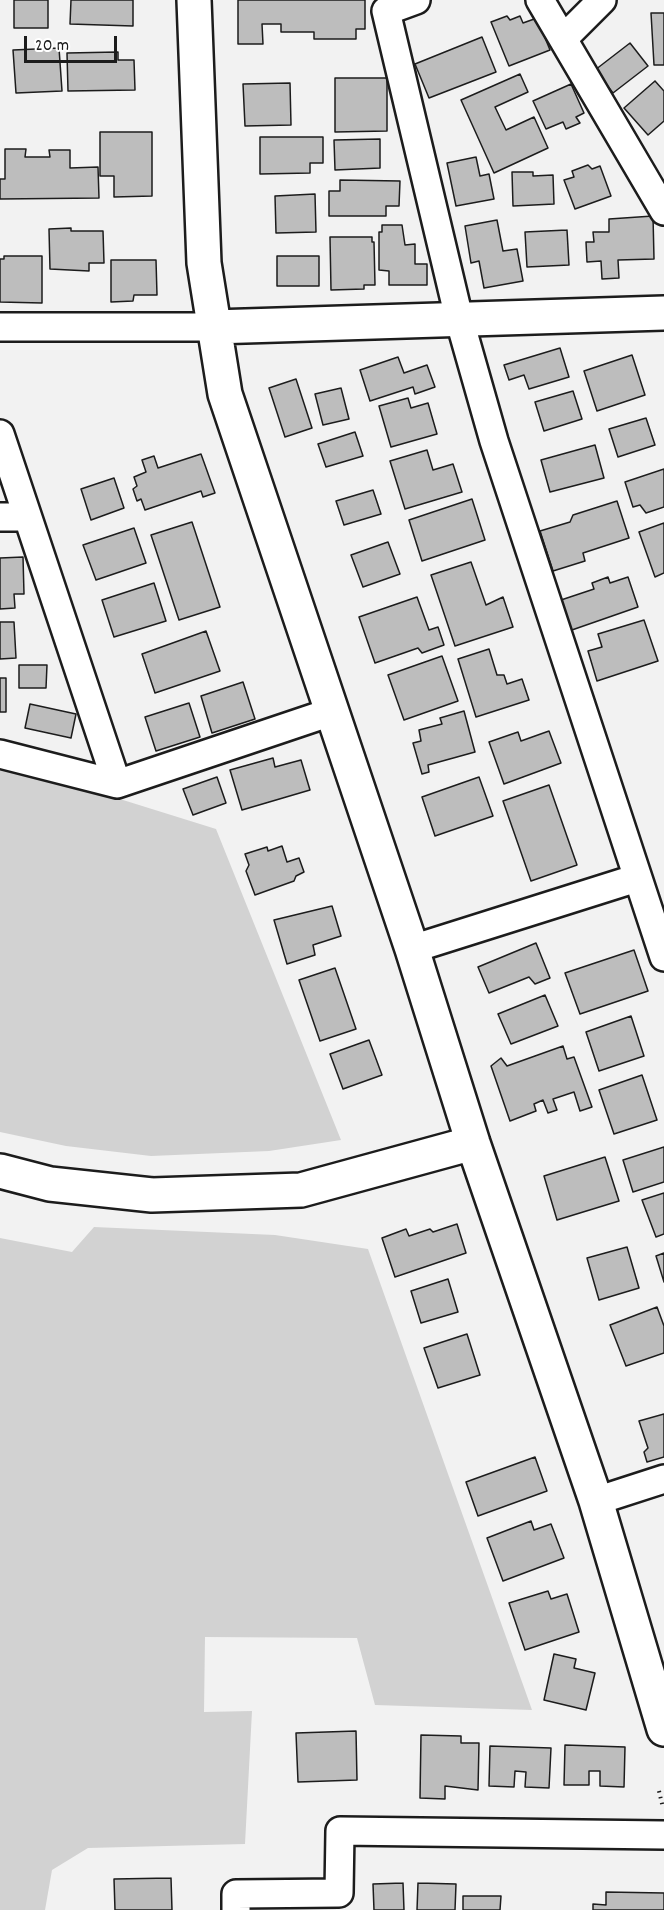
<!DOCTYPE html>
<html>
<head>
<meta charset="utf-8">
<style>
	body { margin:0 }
	#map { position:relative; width:664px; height:1910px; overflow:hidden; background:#f2f2f2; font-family:Dekko,sans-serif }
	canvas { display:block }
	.scale { position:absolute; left:24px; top:36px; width:93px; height:27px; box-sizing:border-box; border:3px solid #1c1c1c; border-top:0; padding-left:8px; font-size:18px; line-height:21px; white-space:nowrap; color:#1c1c1c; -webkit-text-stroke:4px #fff; paint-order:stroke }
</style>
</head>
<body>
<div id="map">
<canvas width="664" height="1910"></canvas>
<div class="scale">20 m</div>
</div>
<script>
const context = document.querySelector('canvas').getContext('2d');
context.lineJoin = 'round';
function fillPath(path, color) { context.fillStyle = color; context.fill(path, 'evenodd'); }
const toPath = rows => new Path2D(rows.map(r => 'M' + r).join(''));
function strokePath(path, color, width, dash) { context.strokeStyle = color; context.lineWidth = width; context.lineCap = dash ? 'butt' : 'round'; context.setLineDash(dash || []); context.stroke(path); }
fillPath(toPath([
	[0,768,123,800,216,829,341,1140,269,1151,151,1156,66,1146,0,1132],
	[94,1227,275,1235,368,1249,532,1710,375,1705,357,1638,205,1637,204,1712,252,1711,245,1844,88,1848,52,1870,45,1910,0,1910,0,1238,72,1252]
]), '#d2d2d2');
const building = toPath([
	[14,0,48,0,48,28,14,28,14,0],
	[71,0,133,0,133,26,70,24,71,0],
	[238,0,365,0,365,29,356,29,356,39,314,39,314,32,281,32,281,24,262,24,263,44,238,44,238,0],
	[651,13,664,13,664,65,654,65,651,13],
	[507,16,510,20,520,16,523,23,537,18,550,50,509,66,491,22,507,16],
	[482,37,496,72,429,98,415,64,482,37],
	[630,43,648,66,613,93,595,70,630,43],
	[59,48,62,91,16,93,13,50,59,48],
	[118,52,118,60,134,60,135,90,68,91,67,53,118,52],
	[520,74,528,92,495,107,506,130,534,117,548,148,494,173,461,100,520,74],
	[335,78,387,78,387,131,335,132,335,78],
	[655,81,664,91,664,121,648,135,624,108,655,81],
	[290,83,291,125,245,126,243,84,290,83],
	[571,84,584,113,576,117,580,123,566,129,563,122,546,129,533,101,571,84],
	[100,132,152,132,152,196,114,197,114,176,100,176,100,132],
	[260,137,323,137,323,163,310,163,310,173,260,174,260,137],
	[380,139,380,168,335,170,334,140,380,139],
	[5,149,26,149,25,157,50,157,49,150,70,150,70,168,98,167,99,198,0,199,0,179,5,179,5,149],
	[476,157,480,176,489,174,494,199,456,206,447,163,476,157],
	[588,165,592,169,600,166,611,196,575,209,564,180,574,177,572,171,588,165],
	[512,172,533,172,533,176,553,175,554,204,513,206,512,172],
	[340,180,400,181,399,206,386,206,386,216,329,216,329,191,340,191,340,180],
	[315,194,316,232,276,233,275,196,315,194],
	[653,216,654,259,618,260,619,278,602,279,601,261,587,262,586,242,594,242,593,232,609,232,609,219,653,216],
	[497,220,503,251,517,249,523,281,484,288,479,261,471,263,465,226,497,220],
	[382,225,402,225,405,245,415,244,415,264,427,264,427,285,389,285,389,271,379,270,379,232,382,232,382,225],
	[71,228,71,231,103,231,104,263,89,263,89,271,50,269,49,229,71,228],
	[567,230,569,265,527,267,525,232,567,230],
	[330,237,372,237,372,242,374,242,375,285,364,285,364,289,331,290,330,237],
	[4,256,42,256,42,303,0,302,0,259,4,259,4,256],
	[277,256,319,256,319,286,277,286,277,256],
	[111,260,156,260,157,295,134,295,133,301,111,302,111,260],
	[560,348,569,377,529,389,524,375,509,380,504,365,560,348],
	[632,355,645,395,597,411,584,371,632,355],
	[398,357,404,373,427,365,435,387,415,394,413,387,370,401,360,370,398,357],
	[296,379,312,428,285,437,269,388,296,379],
	[341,388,349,419,323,425,315,394,341,388],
	[573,391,582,419,544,431,535,402,573,391],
	[408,398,411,408,428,403,437,434,391,447,379,406,408,398],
	[646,418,655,445,618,457,609,429,646,418],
	[355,432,363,456,326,467,318,444,355,432],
	[595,445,604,478,550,492,541,460,595,445],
	[427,450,433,470,453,464,462,492,405,509,390,461,427,450],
	[201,454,215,493,203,497,201,491,145,510,141,499,137,501,133,489,137,486,134,477,146,472,142,460,154,456,158,468,201,454],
	[664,469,664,507,646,513,640,505,633,507,625,482,664,469],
	[114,478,124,508,91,520,81,489,114,478],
	[373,490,381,514,344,525,336,501,373,490],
	[472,499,485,540,422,561,409,520,472,499],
	[617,501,629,538,583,553,585,561,553,571,540,531,570,522,573,515,617,501],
	[192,522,220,607,179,620,151,535,192,522],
	[664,523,664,573,655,577,639,532,664,523],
	[134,528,146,563,96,580,83,545,134,528],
	[388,542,400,574,363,587,351,555,388,542],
	[23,557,24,594,14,594,15,608,0,609,0,558,23,557],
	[471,562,486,605,503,597,513,627,455,646,431,575,471,562],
	[608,577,610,583,628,577,638,607,569,631,558,601,594,589,592,583,608,577],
	[154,583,166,621,114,637,102,600,154,583],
	[417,597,429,630,438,627,444,645,422,653,418,648,375,663,359,617,417,597],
	[644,620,658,661,597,681,588,651,602,647,598,634,644,620],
	[0,622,14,622,16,658,0,659,0,622],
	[206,631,220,671,155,693,142,654,206,631],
	[489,649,497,675,504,675,507,684,522,679,529,700,476,717,458,659,489,649],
	[442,656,458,701,404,720,388,675,442,656],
	[19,665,47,665,46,688,19,688,19,665],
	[0,678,6,678,6,712,0,712,0,678],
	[243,682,255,719,212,733,201,696,243,682],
	[189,703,200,737,156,751,145,717,189,703],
	[30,704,76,714,71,738,25,728,30,704],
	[464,711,475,752,428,765,429,772,422,774,413,743,421,741,419,730,442,724,440,718,464,711],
	[549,731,561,763,504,784,489,742,518,732,521,741,549,731],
	[273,758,275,767,301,760,310,790,242,810,230,770,273,758],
	[217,777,226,803,193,815,183,789,217,777],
	[479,777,493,816,435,836,422,797,479,777],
	[549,785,577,865,531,881,503,801,549,785],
	[282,846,287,862,299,858,304,872,296,876,294,881,255,895,246,871,249,865,245,854,267,847,268,851,282,846],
	[332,906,341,936,313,945,315,955,287,964,274,920,332,906],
	[536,943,550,978,535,984,529,977,489,993,478,967,536,943],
	[634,950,648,991,580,1014,565,973,634,950],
	[335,968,356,1029,320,1041,299,980,335,968],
	[545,995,558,1026,511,1044,498,1014,545,995],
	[631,1016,644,1056,599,1071,586,1032,631,1016],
	[369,1040,382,1075,343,1089,330,1054,369,1040],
	[563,1046,567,1059,574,1057,592,1107,580,1111,574,1092,553,1099,557,1110,548,1113,543,1100,534,1104,536,1111,510,1121,491,1066,501,1058,507,1066,563,1046],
	[642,1075,657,1120,614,1134,599,1090,642,1075],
	[664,1147,664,1182,633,1192,623,1160,664,1147],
	[605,1157,619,1201,557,1220,544,1176,605,1157],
	[664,1193,664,1234,656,1237,642,1200,664,1193],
	[457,1224,466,1253,395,1277,382,1238,406,1229,409,1236,430,1229,433,1232,457,1224],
	[627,1247,639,1288,599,1300,587,1258,627,1247],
	[664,1253,664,1282,656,1256,664,1253],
	[448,1279,458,1312,421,1323,411,1291,448,1279],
	[657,1307,664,1326,664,1353,626,1366,610,1325,657,1307],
	[467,1334,480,1375,438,1388,424,1348,467,1334],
	[664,1414,664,1457,647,1462,644,1452,648,1448,639,1421,664,1414],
	[535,1457,547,1491,478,1516,466,1482,535,1457],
	[531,1521,534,1530,551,1524,564,1558,503,1581,487,1538,531,1521],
	[548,1591,551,1599,567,1594,579,1632,525,1650,509,1603,548,1591],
	[554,1654,576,1659,574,1668,595,1673,586,1710,544,1700,554,1654],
	[356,1731,357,1780,298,1782,296,1733,356,1731],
	[421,1735,461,1736,461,1743,479,1743,478,1790,445,1786,445,1799,420,1798,421,1735],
	[565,1745,625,1747,624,1787,600,1786,600,1771,589,1771,589,1785,564,1785,565,1745],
	[490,1746,551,1748,549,1788,525,1787,526,1772,515,1771,514,1787,489,1786,490,1746],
	[171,1878,172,1910,115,1910,114,1879,171,1878],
	[403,1883,404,1910,374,1910,373,1884,403,1883],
	[418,1883,456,1884,455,1910,417,1910,418,1883],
	[606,1892,664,1893,664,1910,593,1910,593,1904,606,1905,606,1892],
	[463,1896,501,1896,500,1910,463,1910,463,1896]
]);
fillPath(building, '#bdbdbd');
strokePath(building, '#1c1c1c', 1.5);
const minor = toPath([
	[416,0,386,11,459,318,494,441,664,957],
	[540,0,664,211],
	[563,39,602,0],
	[0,327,213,327],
	[0,434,117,784],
	[0,517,26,517],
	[0,754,117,784,331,712],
	[412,949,637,878],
	[596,1501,664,1479],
	[236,1910,236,1894,339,1893,340,1831,664,1835]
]);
const tertiary = toPath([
	[194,0,204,263,225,394,412,949,473,1143,596,1501,664,1729],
	[213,327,664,313],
	[0,1171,50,1184,152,1195,301,1190,473,1143]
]);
strokePath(minor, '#1c1c1c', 32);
strokePath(tertiary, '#1c1c1c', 38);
strokePath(toPath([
	[659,1791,663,1808]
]), '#1c1c1c', 4, [1.5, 4.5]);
strokePath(minor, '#fff', 27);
strokePath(tertiary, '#fff', 33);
</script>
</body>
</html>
